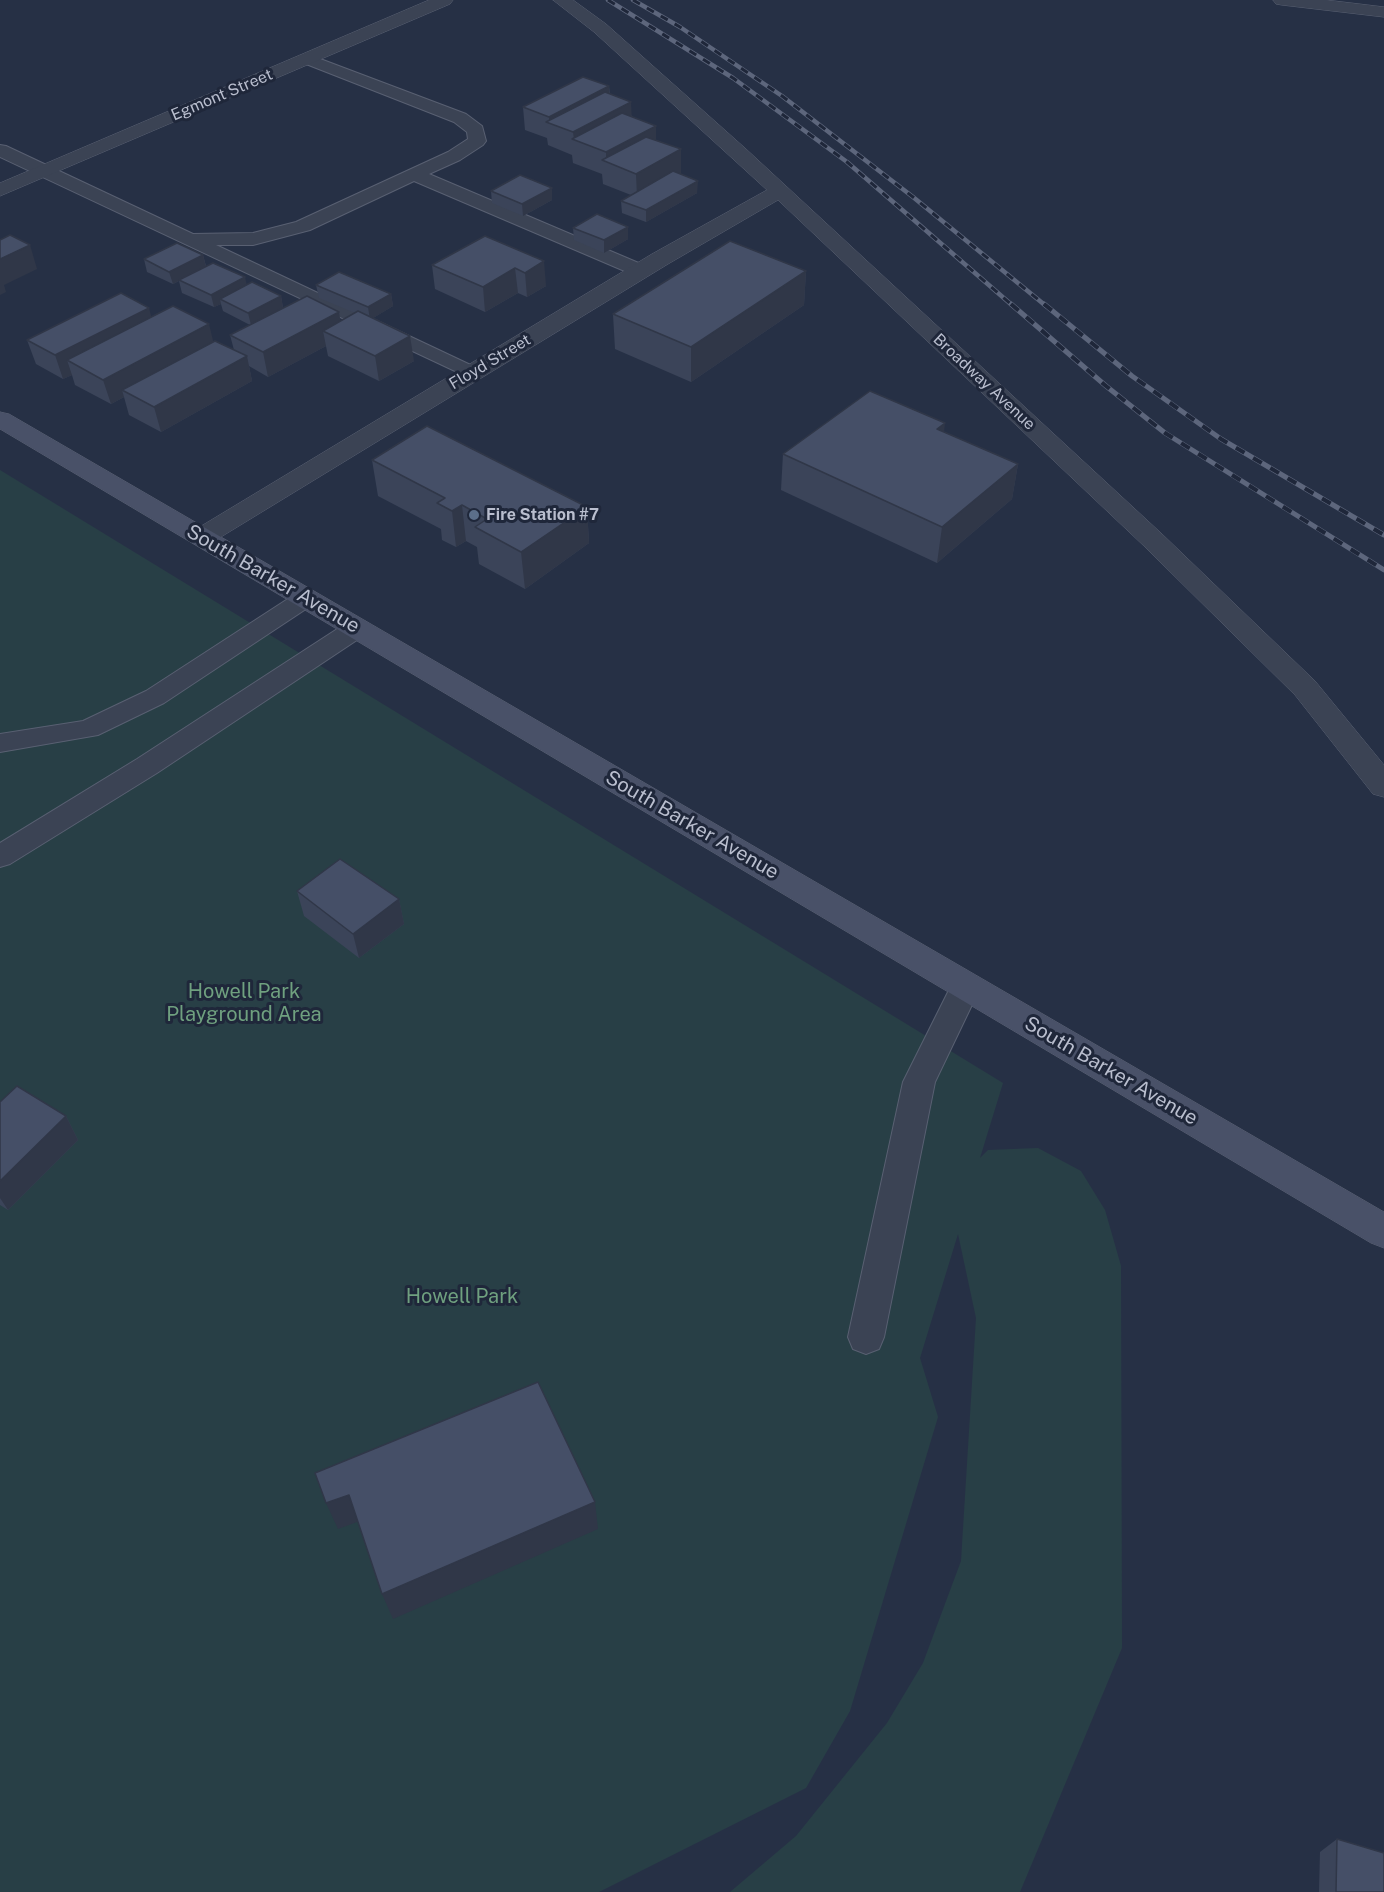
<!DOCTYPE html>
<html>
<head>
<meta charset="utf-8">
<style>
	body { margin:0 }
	canvas { display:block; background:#263045 }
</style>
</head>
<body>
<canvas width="1384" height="1892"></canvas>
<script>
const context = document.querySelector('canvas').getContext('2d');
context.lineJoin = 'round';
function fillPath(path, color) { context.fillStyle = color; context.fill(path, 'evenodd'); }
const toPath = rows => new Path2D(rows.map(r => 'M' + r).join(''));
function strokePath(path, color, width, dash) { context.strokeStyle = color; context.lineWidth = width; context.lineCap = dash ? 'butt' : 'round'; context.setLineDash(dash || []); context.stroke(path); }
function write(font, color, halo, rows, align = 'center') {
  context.font = font + ' "Public Sans",sans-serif'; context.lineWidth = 6; context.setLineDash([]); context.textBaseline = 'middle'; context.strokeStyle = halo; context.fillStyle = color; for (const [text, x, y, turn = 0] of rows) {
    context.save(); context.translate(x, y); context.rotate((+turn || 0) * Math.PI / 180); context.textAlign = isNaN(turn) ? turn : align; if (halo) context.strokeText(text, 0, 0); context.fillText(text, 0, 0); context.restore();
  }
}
fillPath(toPath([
	[0,470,1003,1083,980,1158,988,1150,1038,1148,1081,1171,1105,1210,1121,1266,1122,1648,1020,1892,730,1892,796,1836,887,1723,923,1663,961,1561,976,1318,958,1234,920,1358,938,1417,850,1711,806,1788,599,1892,0,1892]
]), '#283f46');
const service = toPath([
	[307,54,466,114,482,126,486,141,483,145,460,160,429,174,648,267,651,271,648,275,634,275,414,181,310,230,253,245,216,245,479,369,483,373,479,377,472,379,0,157,0,145,6,146,193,234,253,233,296,222,448,152,468,139,467,132,454,122,301,62,299,59,307,54],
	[306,590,315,593,318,598,315,603,164,703,98,735,0,752,0,734,83,721,146,691,297,593,306,590],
	[357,620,366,622,370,628,366,634,157,773,10,864,0,867,0,843,137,759,348,622,357,620],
	[966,974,977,978,981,986,935,1082,884,1337,879,1349,866,1354,853,1349,848,1337,903,1082,955,978,966,974]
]);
const minor = toPath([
	[429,0,453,0,450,4,0,196,0,183,429,0],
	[553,0,573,0,606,24,746,149,1162,534,1315,681,1384,765,1384,797,1373,794,1295,695,1144,546,778,200,668,264,211,543,202,545,193,543,189,537,193,531,652,254,767,190,594,32,553,0]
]);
const tertiary = toPath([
	[1273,0,1326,0,1384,7,1384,17,1282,5,1276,4,1273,0]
]);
const secondary = toPath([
	[0,412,9,414,1384,1212,1384,1248,1371,1243,0,429,0,412]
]);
strokePath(service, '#596072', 2);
strokePath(minor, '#596072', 1);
strokePath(tertiary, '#596072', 1);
strokePath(secondary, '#596072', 1);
fillPath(service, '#3b4354');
fillPath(minor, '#3b4354');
fillPath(tertiary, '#3b4354');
fillPath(secondary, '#495168');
const railFar1 = toPath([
	[608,0,733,78,847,162,1013,306],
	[633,0,680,27,782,96,913,197,1046,306]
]);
const rail = toPath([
	[1011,304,1106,386,1165,433,1384,570],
	[1044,304,1132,376,1221,439,1384,535]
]);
strokePath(railFar1, '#5d667c', 4.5);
strokePath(rail, '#5d667c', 5);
strokePath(railFar1, '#1f273a', 3, [8]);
strokePath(rail, '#1f273a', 4, [10]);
fillPath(toPath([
	[609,86,610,94,656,140,681,149,681,173,679,174,697,193,646,222,622,213,621,201,631,195,603,184,602,174,573,163,572,155,548,145,547,138,525,130,523,107],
	[552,188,552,200,523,216,492,203,491,191],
	[628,227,628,239,604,253,574,240,573,228],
	[485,236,546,286,527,297,518,293,485,312,435,289,432,265],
	[203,255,206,266,247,285,281,296,283,308,341,321,355,313,319,298,316,285,391,294,393,306,373,318,414,361,379,381,328,356,326,346,268,377,249,366,252,381,161,432,129,415,124,397,111,404,75,385,72,375,63,379,36,364,27,340,151,317,234,350,230,335,250,325,223,311,221,304,214,307,182,293,179,281,173,284,147,272,144,259],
	[806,271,804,305,691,382,615,349,613,314],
	[783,454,1018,464,1012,499,937,563,781,490],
	[372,460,587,507,589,543,525,589,479,564,477,547,466,541,456,547,442,540,441,529,378,496],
	[297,891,399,899,404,924,359,958,304,916],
	[0,1102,66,1116,78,1140,8,1210,0,1205],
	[1337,1839,1384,1892,1319,1892,1320,1852]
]), '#3b4459');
fillPath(toPath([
	[609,86,610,109,549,123,549,117],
	[631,102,632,124,574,140,573,132],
	[656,126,656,149,606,162,606,152],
	[681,149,681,173,637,197,636,174],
	[698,181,697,193,646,222,646,210],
	[552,188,552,200,523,216,522,204],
	[628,227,628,239,604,253,604,240],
	[30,245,37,269,4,285,6,292,0,295,0,259],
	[203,255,206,267,173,284,169,272],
	[544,261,546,286,527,297,525,273],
	[515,268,518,293,485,312,483,287],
	[806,271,804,305,691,382,691,347],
	[245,277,248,290,220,299,221,304,214,307,211,295],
	[391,294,393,306,370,320,368,307],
	[281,296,283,308,251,325,248,313],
	[149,308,155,332,67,360,72,375,63,379,55,355],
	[339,312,343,336,323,331,326,346,268,377,263,352],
	[209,324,215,349,122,390,124,397,111,404,103,380],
	[410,336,414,361,379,381,375,356],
	[247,356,252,381,161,432,154,407],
	[945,423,941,459,937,429],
	[1018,464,1012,499,937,563,942,527],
	[462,505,466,541,456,547,452,511],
	[587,507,589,543,525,589,521,552],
	[399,899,404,924,359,958,353,934],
	[66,1116,78,1140,8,1210,0,1198,0,1181],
	[349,1495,360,1521,338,1529,326,1503],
	[595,1502,598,1529,393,1619,382,1594]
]), '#303748');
const building = toPath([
	[583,77,609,86,549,117,523,107,583,77],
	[605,92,631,102,573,132,546,122,605,92],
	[622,113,656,126,606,152,572,139,622,113],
	[646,137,681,149,636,174,602,160,646,137],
	[673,171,698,181,646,210,621,201,673,171],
	[520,175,552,188,522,204,491,191,520,175],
	[597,214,628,227,604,240,573,228,597,214],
	[10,235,30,245,0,259,0,240,10,235],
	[485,236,544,261,525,273,515,268,483,287,432,265,485,236],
	[730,241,806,271,691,347,613,314,730,241],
	[177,243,203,255,169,272,144,259,177,243],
	[213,263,245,277,211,295,179,280,213,263],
	[339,272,391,294,368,307,316,285,339,272],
	[252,282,281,296,248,313,220,299,252,282],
	[121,293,149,308,55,355,27,340,121,293],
	[307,296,339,312,263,352,230,335,307,296],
	[173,306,209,324,103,380,67,360,173,306],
	[358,311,410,336,375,356,323,331,358,311],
	[215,341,247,356,154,407,122,390,215,341],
	[870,391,945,423,937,429,1018,464,942,527,783,454,870,391],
	[427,426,587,507,521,552,475,527,487,519,462,505,452,511,437,503,445,498,372,460,427,426],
	[340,859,399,899,353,934,297,891,340,859],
	[17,1086,66,1116,0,1181,0,1102,17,1086],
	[538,1382,595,1502,382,1594,349,1495,326,1503,315,1473,538,1382],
	[1337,1839,1384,1853,1384,1892,1336,1892,1337,1839]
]);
fillPath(building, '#454f67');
strokePath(building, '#303748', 1.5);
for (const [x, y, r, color] of [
	[474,515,6,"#5c6f8a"]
]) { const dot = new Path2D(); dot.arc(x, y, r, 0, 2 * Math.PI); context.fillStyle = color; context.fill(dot); strokePath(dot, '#1f273a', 2); }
write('16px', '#b9bece', '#1f273a', [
	["Egmont Street",222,95,-23],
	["Floyd Street",490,362,-31],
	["Broadway Avenue",984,382,43]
]);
write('bold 16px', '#b9bece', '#1f273a', [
	["Fire Station #7",486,515]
], 'left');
write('20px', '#b9bece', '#1f273a', [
	["South Barker Avenue",273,579,30],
	["South Barker Avenue",692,825,30],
	["South Barker Avenue",1111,1071,30]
]);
write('20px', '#6fa07f', '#1f273a', [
	["Howell Park",244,992],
	["Playground Area",244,1015],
	["Howell Park",462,1297]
]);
</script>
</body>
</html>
